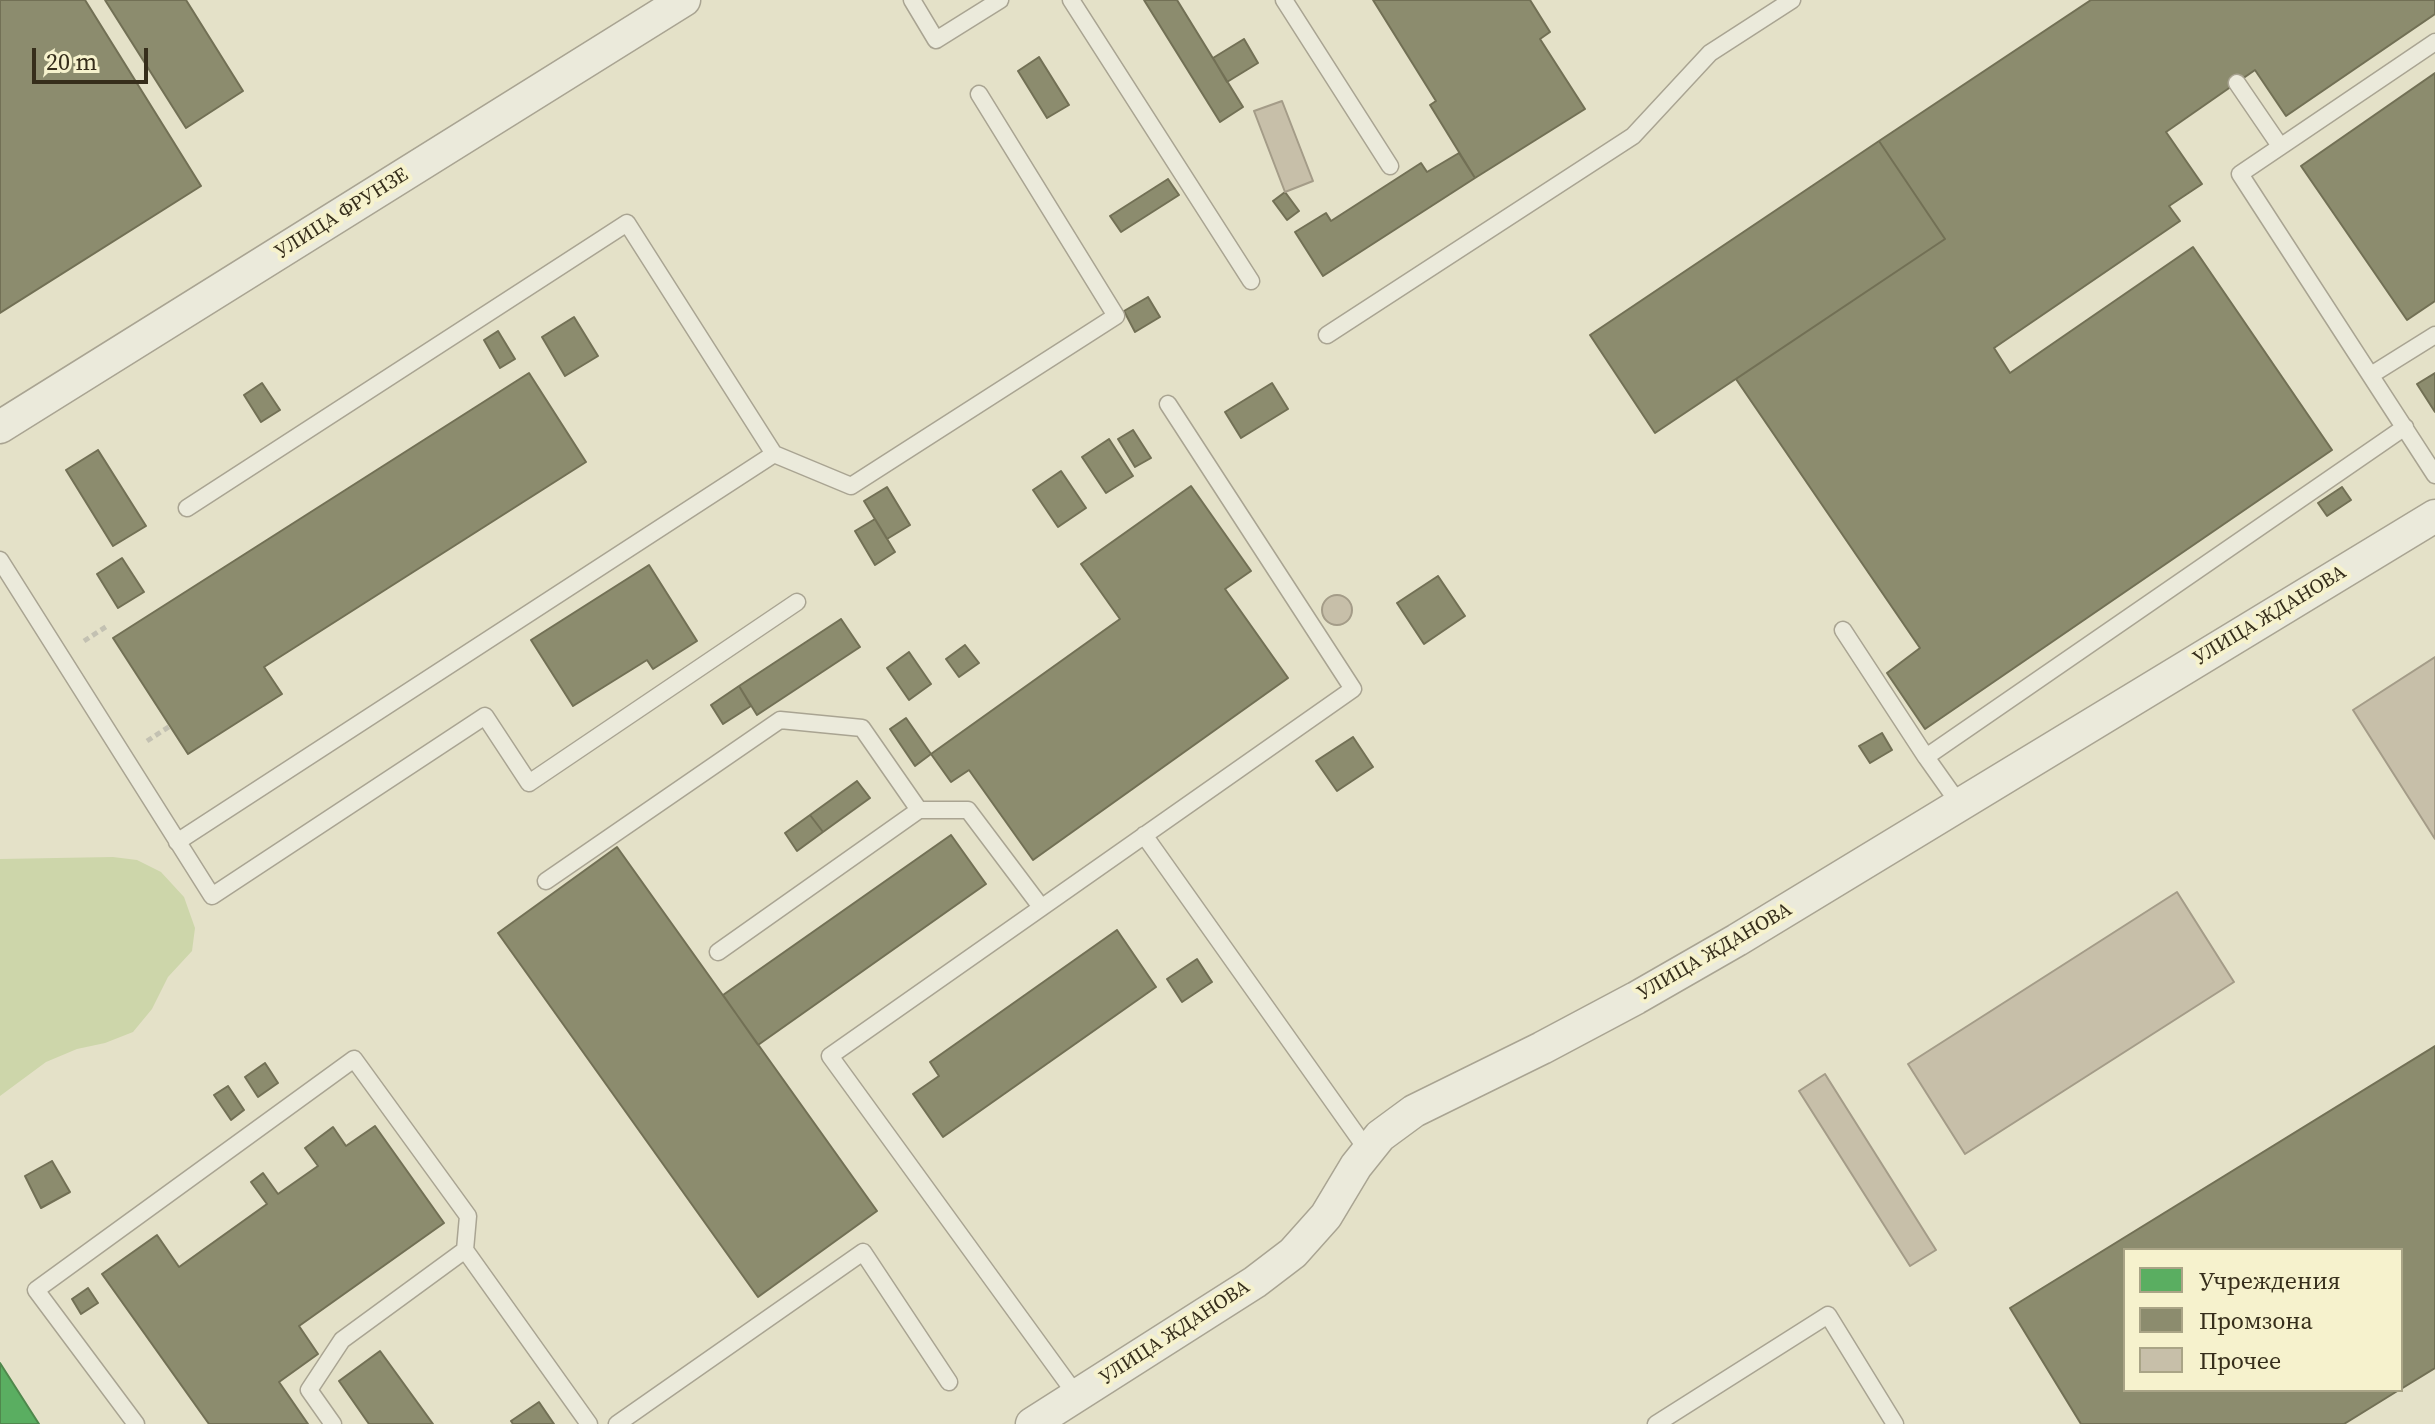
<!DOCTYPE html>
<html>
<head>
<meta charset="utf-8">
<style>
	body { margin:0 }
	#map { position:relative; width:2435px; height:1424px; overflow:hidden; background:#e4e1c8; font-family:"Source Serif 4",serif }
	canvas { display:block }
	.legend { position:absolute; left:2123px; top:1248px; width:280px; height:144px; box-sizing:border-box; background:#f6f2cd; border:2px solid #a9a486; margin:0; padding:10px 14px; list-style:none; font-size:24px; color:#362e1b }
	.legend li { display:flex; align-items:center; gap:16px; height:40px }
	.legend b { width:40px; border:2px solid #a9a486 }
	.scale { position:absolute; left:32px; top:48px; width:116px; height:36px; box-sizing:border-box; border:4px solid #362e1b; border-top:0; padding-left:10px; font-size:24px; line-height:28px; white-space:nowrap; color:#362e1b; -webkit-text-stroke:6px #f6f2cd; paint-order:stroke }
</style>
</head>
<body>
<div id="map">
<canvas width="2435" height="1424"></canvas>
<ul class="legend">
<li><b style="height:22px;background:#5aae61"></b>Учреждения</li>
<li><b style="height:22px;background:#8c8c6e"></b>Промзона</li>
<li><b style="height:22px;background:#c7bfa9"></b>Прочее</li>
</ul>
<div class="scale">20 m</div>
</div>
<script>
const context = document.querySelector('canvas').getContext('2d');
context.lineJoin = 'round';
function fillPath(path, color) { context.fillStyle = color; context.fill(path, 'evenodd'); }
const toPath = rows => new Path2D(rows.map(r => 'M' + r).join(''));
function strokePath(path, color, width, dash) { context.strokeStyle = color; context.lineWidth = width; context.lineCap = dash ? 'butt' : 'round'; context.setLineDash(dash || []); context.stroke(path); }
function write(font, color, halo, rows, align = 'center') {
  context.font = font + ' "Source Serif 4",serif'; context.lineWidth = 8; context.setLineDash([]); context.textBaseline = 'middle'; context.strokeStyle = halo; context.fillStyle = color; for (const [text, x, y, turn = 0] of rows) {
    context.save(); context.translate(x, y); context.rotate((+turn || 0) * Math.PI / 180); context.textAlign = isNaN(turn) ? turn : align; if (halo) context.strokeText(text, 0, 0); context.fillText(text, 0, 0); context.restore();
  }
}
fillPath(toPath([
	[113,857,137,860,161,872,184,897,195,928,192,951,168,977,152,1009,133,1032,105,1043,77,1049,46,1062,0,1096,0,859]
]), '#cdd6aa');
const public = toPath([
	[0,1363,39,1424,0,1424,0,1363]
]);
fillPath(public, '#5aae61');
strokePath(public, '#4f884c', 2);
const industry = toPath([
	[0,0,85,0,201,186,0,313,0,0],
	[105,0,186,0,243,91,186,128,105,0],
	[1144,0,1177,0,1243,107,1220,122,1144,0],
	[1373,0,1530,0,1550,32,1540,39,1585,109,1475,178,1430,105,1436,101,1373,0],
	[2091,0,2435,0,2435,14,2286,116,2255,70,2166,132,2202,184,2169,206,2180,221,1994,348,2010,373,2193,247,2332,450,1925,729,1887,673,1920,648,1736,379,1945,239,1879,141,2091,0],
	[1244,39,1258,63,1227,82,1213,58,1244,39],
	[1039,57,1069,105,1047,118,1018,71,1039,57],
	[2435,73,2435,301,2407,320,2301,166,2435,73],
	[1879,141,1945,239,1655,433,1590,335,1879,141],
	[1459,153,1475,178,1323,276,1295,232,1326,213,1331,221,1421,163,1427,172,1459,153],
	[1168,179,1179,195,1121,232,1110,216,1168,179],
	[1285,192,1299,211,1287,220,1273,201,1285,192],
	[1148,297,1160,317,1135,332,1124,311,1148,297],
	[574,317,598,356,565,376,542,337,574,317],
	[498,331,515,359,500,368,484,340,498,331],
	[529,373,586,462,264,667,282,694,188,754,113,638,529,373],
	[2435,373,2435,412,2417,384,2435,373],
	[262,383,280,410,261,422,244,395,262,383],
	[1272,383,1288,409,1241,438,1225,412,1272,383],
	[1133,430,1151,458,1135,467,1118,439,1133,430],
	[1109,439,1133,476,1106,493,1082,457,1109,439],
	[98,450,146,526,113,546,66,470,98,450],
	[1061,471,1086,508,1058,527,1033,490,1061,471],
	[1191,486,1251,571,1225,589,1288,678,1033,860,969,770,951,782,931,754,1120,619,1081,564,1191,486],
	[887,487,910,525,887,539,864,501,887,487],
	[2342,487,2351,500,2327,516,2318,503,2342,487],
	[875,519,895,552,875,565,855,531,875,519],
	[122,558,144,592,118,608,97,574,122,558],
	[649,565,697,641,653,669,647,660,573,706,531,640,649,565],
	[1438,576,1465,616,1424,644,1397,603,1438,576],
	[841,619,860,647,757,715,739,686,841,619],
	[965,645,979,663,959,677,946,659,965,645],
	[909,652,931,684,909,700,887,668,909,652],
	[739,686,751,706,723,724,711,705,739,686],
	[906,718,931,754,915,766,890,729,906,718],
	[1882,733,1892,750,1870,763,1859,746,1882,733],
	[1353,737,1373,767,1337,791,1316,761,1353,737],
	[857,781,870,798,823,832,810,815,857,781],
	[810,815,823,832,797,851,785,833,810,815],
	[951,835,986,884,758,1045,723,995,951,835],
	[617,847,877,1211,758,1297,498,933,617,847],
	[1117,930,1156,987,943,1137,913,1094,939,1076,930,1062,1117,930],
	[1197,959,1212,982,1182,1002,1167,979,1197,959],
	[2435,1046,2435,1368,2401,1389,2401,1250,2125,1250,2125,1390,2399,1390,2344,1424,2081,1424,2010,1308,2435,1046],
	[265,1063,278,1083,258,1097,245,1077,265,1063],
	[228,1086,244,1110,231,1120,214,1095,228,1086],
	[375,1126,444,1223,299,1326,318,1354,279,1382,308,1424,209,1424,102,1274,157,1235,179,1267,267,1204,251,1182,263,1173,278,1194,318,1166,305,1148,333,1127,346,1146,375,1126],
	[52,1161,70,1192,41,1208,25,1176,52,1161],
	[88,1288,98,1303,81,1314,72,1299,88,1288],
	[380,1351,433,1424,369,1424,339,1381,380,1351],
	[539,1402,554,1424,513,1424,511,1421,539,1402]
]);
fillPath(industry, '#8c8c6e');
strokePath(industry, '#727055', 2);
const building = toPath([
	[1282,101,1313,181,1285,192,1254,111,1282,101],
	'1322 610a15 15 0 1 1 30 0a15 15 0 1 1-30 0Z',
	[2435,657,2435,839,2353,710,2435,657],
	[2177,892,2234,982,1965,1154,1908,1064,2177,892],
	[1825,1074,1936,1250,1910,1266,1799,1091,1825,1074]
]);
fillPath(building, '#c7bfa9');
strokePath(building, '#a49c88', 2);
const service = toPath([
	[912,0,936,40,1000,0],
	[1071,0,1251,281],
	[1284,0,1390,166],
	[2435,42,2240,174,2435,475],
	[2237,83,2280,146],
	[1327,335,1633,136,1710,53,1792,0],
	[2371,375,2435,335],
	[187,508,627,223,774,454],
	[0,560,212,896,485,716,529,783,797,602],
	[1843,630,1926,757,2405,427],
	[1926,757,1960,805],
	[1144,835,1368,1151],
	[177,842,774,454,851,486,1116,316,979,94],
	[546,881,780,720,862,728,919,810],
	[718,952,919,810,968,810,1041,907],
	[1077,1396,830,1056,1353,689,1168,404],
	[136,1424,36,1290,354,1059,468,1216,465,1250],
	[333,1424,309,1390,342,1340,465,1250,589,1424],
	[617,1424,863,1252,949,1382],
	[1656,1424,1828,1315,1895,1424]
]);
const minor = toPath([
	[0,427,684,0],
	[1032,1424,1255,1282,1293,1253,1326,1216,1356,1166,1380,1136,1414,1111,1542,1048,1636,998,1737,940,2435,516]
]);
strokePath(service, '#a9a492', 19);
strokePath(minor, '#a9a492', 35);
strokePath(toPath([
	[84,641,107,626],
	[147,741,170,726]
]), '#c3c1b2', 5, [6, 4]);
strokePath(service, '#ebeadb', 16);
strokePath(minor, '#ebeadb', 32);
write('20px', '#362e1b', '#f6f2cd', [
	["УЛИЦА ФРУНЗЕ",342,214,-32],
	["УЛИЦА ЖДАНОВА",2270,616,-31],
	["УЛИЦА ЖДАНОВА",1715,952,-30],
	["УЛИЦА ЖДАНОВА",1175,1333,-33]
]);
</script>
</body>
</html>
